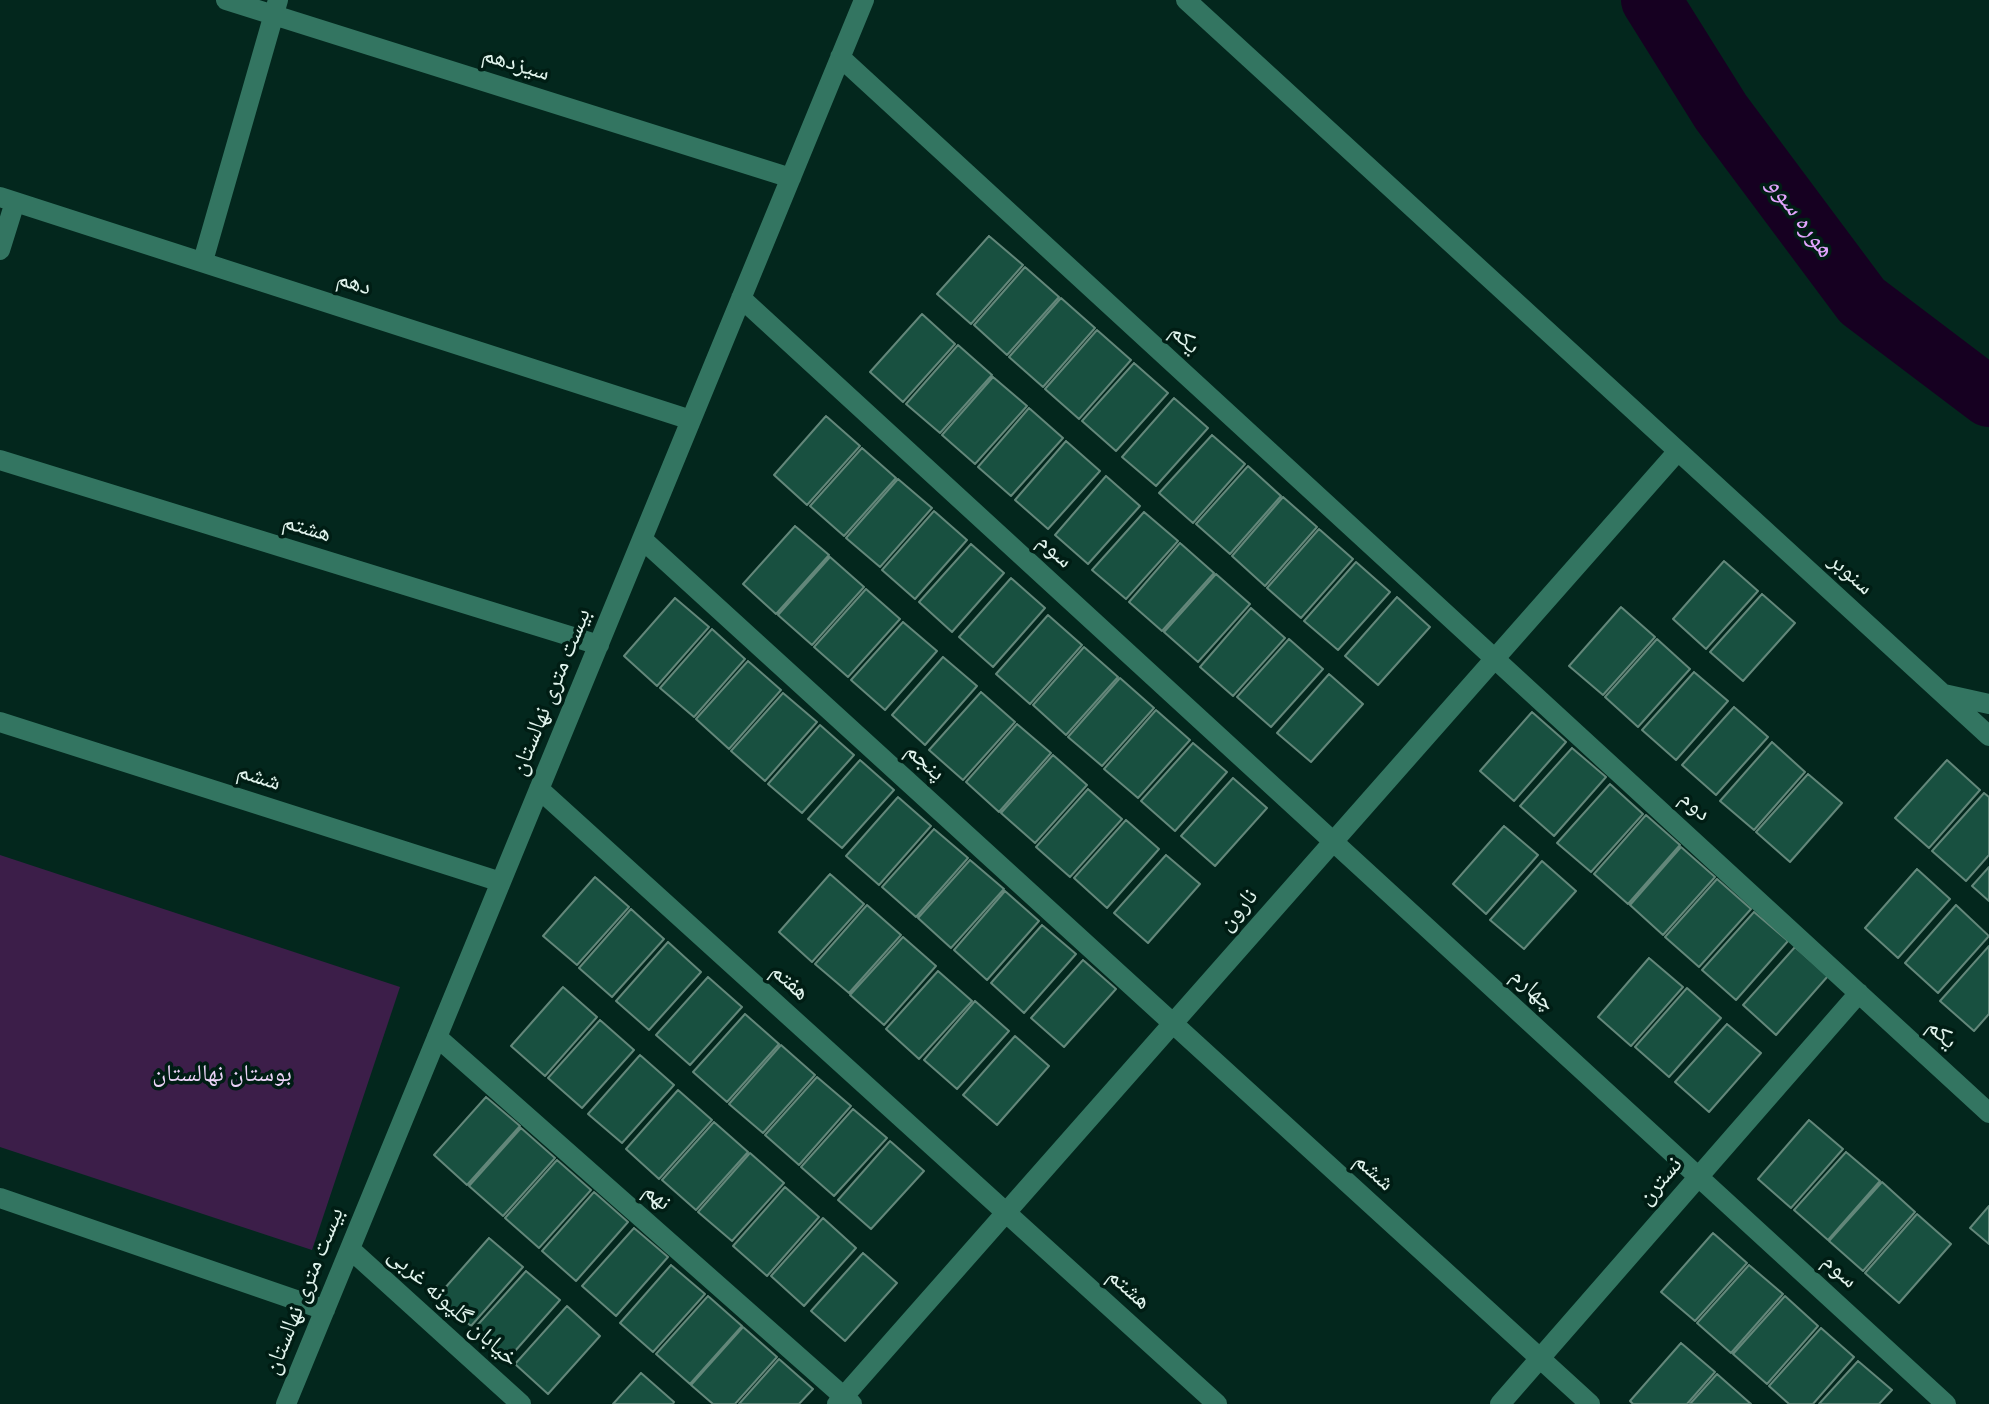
<!DOCTYPE html>
<html>
<head>
<meta charset="utf-8">
<style>
	body { margin:0 }
	canvas { display:block; background:#03271d }
</style>
</head>
<body>
<canvas width="1989" height="1404"></canvas>
<script>
const context = document.querySelector('canvas').getContext('2d');
context.lineJoin = 'round';
function fillPath(path, color) { context.fillStyle = color; context.fill(path, 'evenodd'); }
const toPath = rows => new Path2D(rows.map(r => 'M' + r).join(''));
function strokePath(path, color, width, dash) { context.strokeStyle = color; context.lineWidth = width; context.lineCap = dash ? 'butt' : 'round'; context.setLineDash(dash || []); context.stroke(path); }
function write(font, color, halo, rows, align = 'center') {
  context.font = font + ' "Fira Sans Condensed","Noto Naskh Arabic",sans-serif'; context.lineWidth = 7; context.setLineDash([]); context.textBaseline = 'middle'; context.strokeStyle = halo; context.fillStyle = color; for (const [text, x, y, turn = 0] of rows) {
    context.save(); context.translate(x, y); context.rotate((+turn || 0) * Math.PI / 180); context.textAlign = isNaN(turn) ? turn : align; if (halo) context.strokeText(text, 0, 0); context.fillText(text, 0, 0); context.restore();
  }
}
fillPath(toPath([
	[0,855,400,987,312,1250,0,1147]
]), '#3c1e49');
strokePath(toPath([
	[1651,0,1721,112,1862,301,1989,397]
]), '#160021', 60);
const building = toPath([
	[989,236,1023,265,971,324,937,294,989,236],
	[1025,267,1059,297,1007,355,974,325,1025,267],
	[1061,298,1095,328,1043,387,1009,357,1061,298],
	[922,314,955,344,903,402,870,372,922,314],
	[1097,330,1131,360,1079,419,1045,389,1097,330],
	[958,345,992,375,940,433,906,404,958,345],
	[1134,363,1168,393,1116,451,1082,421,1134,363],
	[993,377,1027,406,975,464,942,435,993,377],
	[1174,398,1208,428,1156,486,1122,457,1174,398],
	[1029,408,1063,438,1011,496,978,467,1029,408],
	[826,416,860,446,807,505,774,475,826,416],
	[1212,435,1245,464,1193,523,1159,493,1212,435],
	[1066,441,1100,471,1048,529,1015,500,1066,441],
	[862,448,896,478,844,536,810,506,862,448],
	[1248,466,1281,496,1230,554,1196,524,1248,466],
	[1106,476,1140,506,1088,564,1055,535,1106,476],
	[898,479,932,508,880,567,846,538,898,479],
	[1283,497,1317,527,1265,586,1232,556,1283,497],
	[934,511,967,540,915,599,882,570,934,511],
	[1144,512,1178,541,1126,599,1092,570,1144,512],
	[795,526,829,555,776,614,743,584,795,526],
	[1319,529,1353,559,1301,618,1267,588,1319,529],
	[1180,543,1214,573,1162,631,1129,602,1180,543],
	[971,544,1004,573,952,632,919,602,971,544],
	[830,557,864,587,812,645,778,615,830,557],
	[1724,561,1758,591,1706,649,1673,619,1724,561],
	[1356,562,1390,592,1338,650,1304,621,1356,562],
	[1216,574,1250,604,1198,662,1164,632,1216,574],
	[1011,578,1045,608,993,667,959,637,1011,578],
	[866,589,900,619,848,677,814,647,866,589],
	[1762,594,1795,623,1743,681,1710,652,1762,594],
	[1397,597,1430,627,1378,685,1345,656,1397,597],
	[675,598,709,627,657,686,624,656,675,598],
	[1621,607,1655,637,1603,695,1569,666,1621,607],
	[1251,608,1285,638,1233,696,1200,667,1251,608],
	[1048,615,1082,645,1030,704,996,674,1048,615],
	[903,622,937,651,885,710,851,680,903,622],
	[712,629,745,659,694,717,660,688,712,629],
	[1289,639,1323,669,1271,727,1237,697,1289,639],
	[1657,639,1690,669,1638,727,1605,697,1657,639],
	[1084,647,1118,677,1066,735,1033,705,1084,647],
	[943,657,977,686,925,745,892,715,943,657],
	[748,661,781,690,729,749,696,719,748,661],
	[1694,672,1728,701,1676,760,1642,730,1694,672],
	[1329,674,1363,704,1311,762,1277,733,1329,674],
	[1120,678,1154,708,1102,766,1068,737,1120,678],
	[981,692,1015,722,963,780,929,750,981,692],
	[783,693,817,722,765,781,731,751,783,693],
	[1734,707,1768,737,1716,795,1682,765,1734,707],
	[1156,710,1190,740,1138,798,1104,769,1156,710],
	[1532,712,1566,742,1514,801,1480,771,1532,712],
	[1017,724,1051,753,999,812,966,782,1017,724],
	[820,725,854,755,802,813,768,784,820,725],
	[1772,742,1805,772,1754,830,1720,801,1772,742],
	[1193,743,1227,772,1175,831,1141,801,1193,743],
	[1572,748,1606,777,1554,836,1520,806,1572,748],
	[1053,755,1087,785,1035,843,1001,813,1053,755],
	[860,760,894,790,842,848,808,819,860,760],
	[1947,760,1980,790,1929,848,1895,818,1947,760],
	[1808,774,1842,803,1790,862,1756,832,1808,774],
	[1233,778,1267,808,1215,866,1181,836,1233,778],
	[1610,784,1643,814,1591,872,1557,843,1610,784],
	[1088,789,1122,819,1070,877,1036,847,1088,789],
	[1984,793,1989,797,1989,855,1966,881,1932,851,1984,793],
	[898,797,931,826,879,885,846,856,898,797],
	[1646,815,1680,845,1628,904,1594,874,1646,815],
	[1126,820,1159,849,1107,908,1074,878,1126,820],
	[1504,826,1538,855,1486,914,1453,884,1504,826],
	[934,829,968,858,916,917,882,887,934,829],
	[1681,847,1715,877,1663,935,1630,905,1681,847],
	[1166,855,1200,884,1148,943,1114,913,1166,855],
	[970,860,1004,889,951,948,918,918,970,860],
	[1542,861,1576,891,1524,949,1490,920,1542,861],
	[1989,867,1989,901,1972,886,1989,867],
	[1917,869,1950,899,1898,958,1865,928,1917,869],
	[830,874,864,904,812,962,779,932,830,874],
	[595,877,629,907,577,965,543,936,595,877],
	[1717,879,1751,909,1699,967,1665,937,1717,879],
	[1005,891,1039,921,987,980,954,950,1005,891],
	[867,905,901,935,849,993,815,964,867,905],
	[1956,905,1989,936,1938,993,1905,963,1956,905],
	[631,909,664,939,612,997,579,968,631,909],
	[1754,912,1788,941,1736,1000,1702,970,1754,912],
	[1042,925,1076,954,1024,1013,991,983,1042,925],
	[903,937,936,966,884,1025,850,995,903,937],
	[668,942,701,972,649,1030,616,1001,668,942],
	[1989,946,1989,1014,1974,1031,1940,1001,1989,946],
	[1795,947,1828,976,1776,1035,1743,1005,1795,947],
	[1649,958,1683,987,1631,1046,1598,1017,1649,958],
	[1083,960,1116,989,1064,1047,1031,1018,1083,960],
	[938,971,972,1001,919,1059,886,1029,938,971],
	[708,977,742,1007,690,1065,656,1035,708,977],
	[563,987,597,1017,545,1076,511,1046,563,987],
	[1687,988,1721,1018,1669,1077,1635,1047,1687,988],
	[975,1001,1009,1031,957,1089,924,1060,975,1001],
	[745,1014,779,1044,727,1102,693,1072,745,1014],
	[600,1020,634,1050,582,1108,548,1078,600,1020],
	[1727,1024,1761,1053,1709,1112,1675,1082,1727,1024],
	[1015,1036,1049,1066,997,1125,963,1095,1015,1036],
	[781,1045,815,1075,763,1133,729,1104,781,1045],
	[640,1055,674,1085,622,1143,588,1114,640,1055],
	[817,1077,851,1106,799,1165,765,1135,817,1077],
	[678,1090,712,1120,659,1179,626,1149,678,1090],
	[486,1097,520,1126,467,1185,434,1155,486,1097],
	[853,1109,887,1138,834,1196,801,1167,853,1109],
	[1809,1120,1843,1149,1791,1208,1758,1179,1809,1120],
	[714,1122,748,1152,696,1210,662,1180,714,1122],
	[521,1128,555,1158,503,1216,469,1186,521,1128],
	[890,1141,924,1171,871,1229,838,1200,890,1141],
	[1846,1152,1880,1181,1828,1240,1794,1210,1846,1152],
	[750,1153,784,1183,732,1241,698,1212,750,1153],
	[557,1160,591,1190,539,1248,505,1218,557,1160],
	[1882,1182,1915,1212,1863,1271,1829,1241,1882,1182],
	[785,1187,819,1217,767,1276,733,1246,785,1187],
	[594,1192,628,1222,576,1281,542,1251,594,1192],
	[1989,1206,1989,1244,1970,1228,1989,1206],
	[1917,1214,1951,1244,1899,1303,1865,1273,1917,1214],
	[823,1218,856,1248,804,1306,771,1276,823,1218],
	[634,1228,668,1257,616,1316,582,1286,634,1228],
	[1713,1233,1747,1263,1695,1321,1661,1292,1713,1233],
	[489,1238,523,1267,471,1326,437,1297,489,1238],
	[863,1253,897,1283,845,1341,811,1311,863,1253],
	[671,1265,705,1294,653,1352,620,1323,671,1265],
	[1749,1265,1783,1294,1731,1353,1697,1323,1749,1265],
	[526,1271,560,1300,508,1359,474,1329,526,1271],
	[708,1296,742,1326,690,1384,656,1354,708,1296],
	[1785,1296,1818,1326,1767,1384,1733,1354,1785,1296],
	[567,1306,600,1336,548,1394,515,1364,567,1306],
	[743,1327,777,1357,735,1404,713,1404,691,1385,743,1327],
	[1821,1328,1854,1357,1813,1404,1789,1404,1769,1386,1821,1328],
	[1681,1343,1715,1372,1687,1404,1633,1404,1630,1401,1681,1343],
	[779,1359,813,1389,799,1404,739,1404,779,1359],
	[1858,1361,1892,1390,1879,1404,1819,1404,1858,1361],
	[641,1373,674,1402,673,1404,613,1404,641,1373],
	[1717,1374,1751,1404,1690,1404,1717,1374]
]);
fillPath(building, '#185040');
strokePath(building, '#63877a', 2);
strokePath(toPath([
	[226,0,791,178],
	[1186,0,1989,736],
	[840,57,1989,1113],
	[0,197,691,420],
	[0,250,15,202],
	[203,261,278,0],
	[741,298,1946,1404],
	[0,460,599,645],
	[642,539,1590,1404],
	[1944,694,1989,704],
	[0,722,501,882],
	[539,789,1217,1404],
	[437,1037,852,1404],
	[0,1198,325,1310],
	[350,1249,521,1404],
	[286,1404,864,0],
	[837,1404,1678,451],
	[1500,1404,1859,993]
]), '#337561', 20);
write('24px', '#e1f4ed', '#001d14', [
	["سیزدهم",516,64,17],
	["دهم",354,283,18],
	["یکم",1185,339,43],
	["هشتم",307,528,17],
	["سوم",1055,551,43],
	["سنوبر",1851,574,42],
	["بیست متری نهالستان",551,692,-68],
	["پنجم",925,762,42],
	["ششم",259,777,18],
	["دوم",1695,806,43],
	["نارون",1238,910,-49],
	["هفتم",790,982,42],
	["چهارم",1533,990,43],
	["یکم",1942,1034,43],
	["ششم",1374,1172,42],
	["نسترن",1660,1181,-49],
	["نهم",657,1197,41],
	["سوم",1840,1271,43],
	["هشتم",1129,1289,42],
	["بیست متری نهالستان",304,1291,-68],
	["خیابان گلپونه غربی",453,1307,42]
]);
write('24px', '#ebd3f7', '#001d14', [
	["بوستان نهالستان",222,1074]
]);
write('italic 26px', '#e2a5fe', '#001d14', [
	["هوره سوو",1800,217,53]
]);
</script>
</body>
</html>
